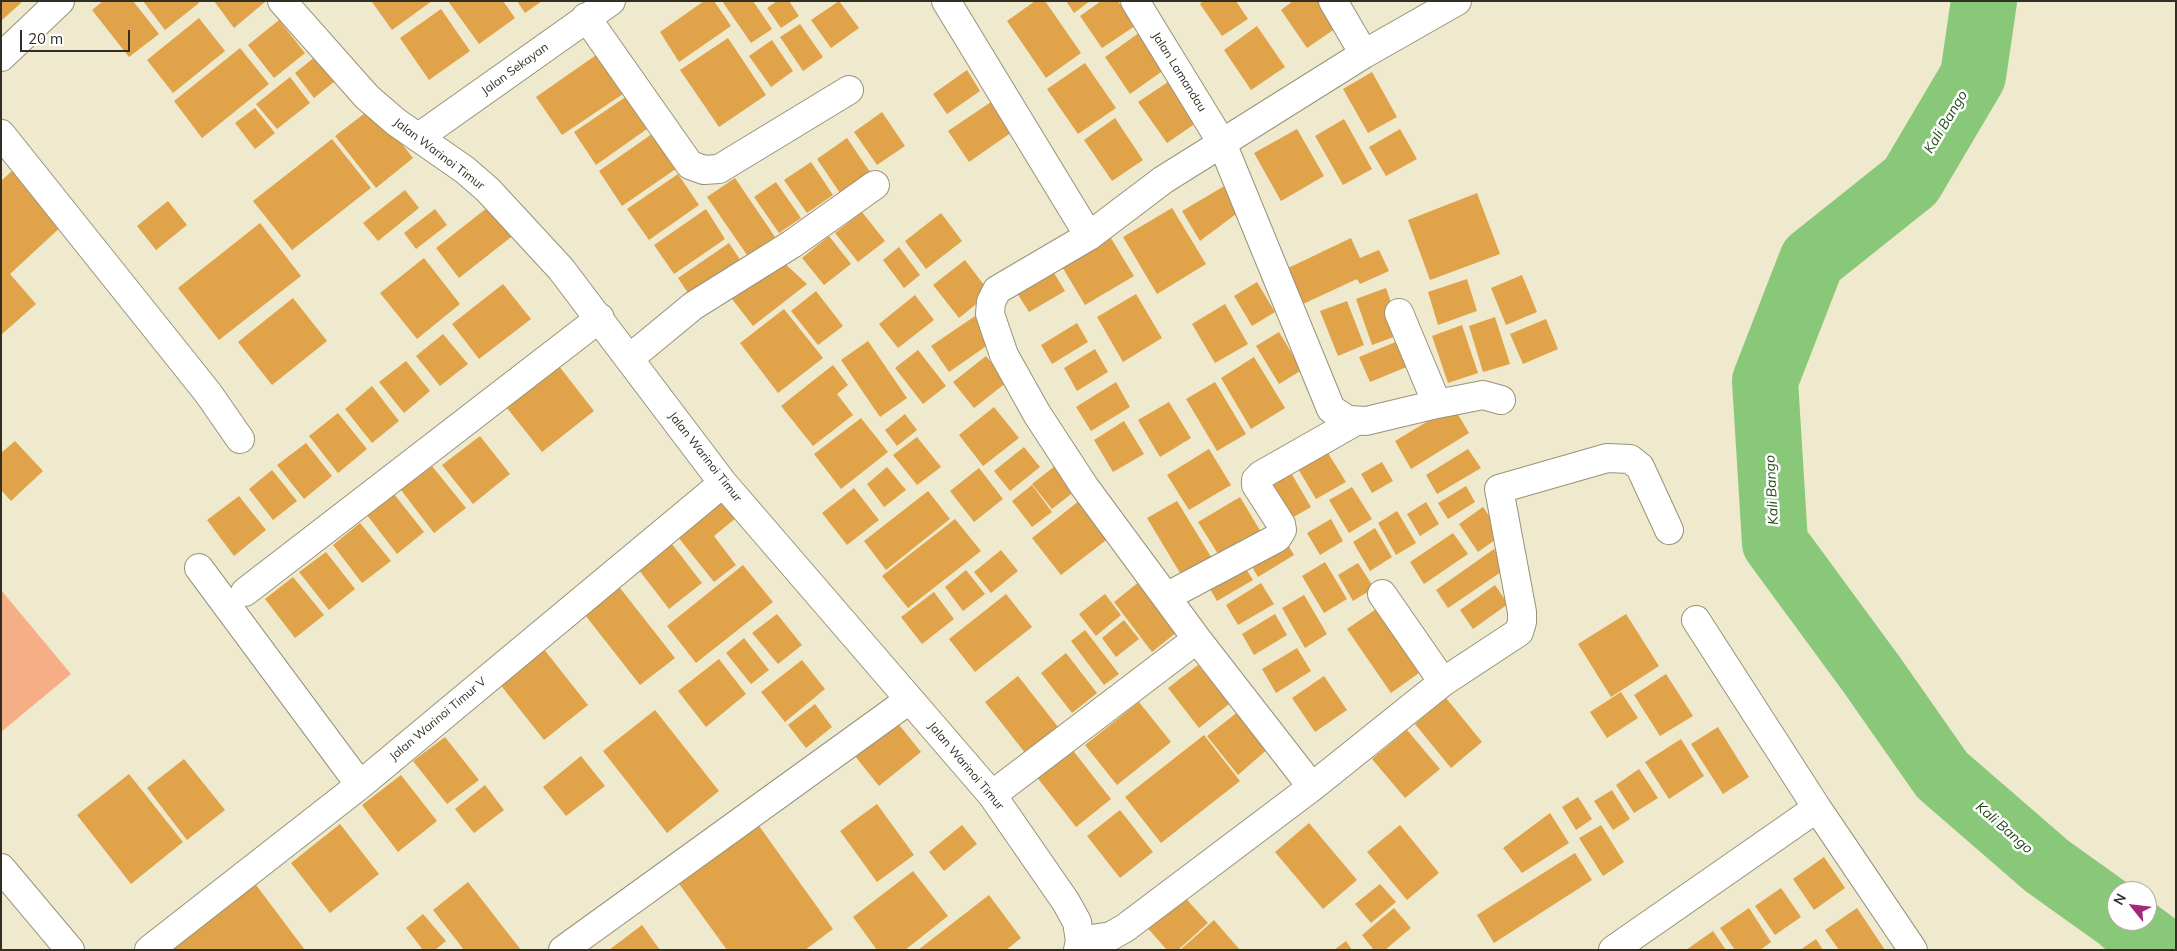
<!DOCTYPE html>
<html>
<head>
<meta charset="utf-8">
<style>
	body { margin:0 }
	#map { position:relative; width:2177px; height:951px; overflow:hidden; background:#efe9cd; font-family:Mulish,sans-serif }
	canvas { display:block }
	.frame { position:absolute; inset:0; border:2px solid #312f24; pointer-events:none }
	.north { position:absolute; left:2107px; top:881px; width:50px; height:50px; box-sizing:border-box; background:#fff; border:1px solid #adaca7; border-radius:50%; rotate:299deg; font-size:14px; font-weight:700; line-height:20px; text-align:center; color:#312f24 }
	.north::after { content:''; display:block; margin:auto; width:18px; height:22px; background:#a4277a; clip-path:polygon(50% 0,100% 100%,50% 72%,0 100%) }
	.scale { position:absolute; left:20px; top:30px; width:110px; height:22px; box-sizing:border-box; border:2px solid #312f24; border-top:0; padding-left:6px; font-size:15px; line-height:18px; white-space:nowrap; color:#312f24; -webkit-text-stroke:4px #fff; paint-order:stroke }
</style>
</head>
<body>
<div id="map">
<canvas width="2177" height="951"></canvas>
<div class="frame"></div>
<div class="north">N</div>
<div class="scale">20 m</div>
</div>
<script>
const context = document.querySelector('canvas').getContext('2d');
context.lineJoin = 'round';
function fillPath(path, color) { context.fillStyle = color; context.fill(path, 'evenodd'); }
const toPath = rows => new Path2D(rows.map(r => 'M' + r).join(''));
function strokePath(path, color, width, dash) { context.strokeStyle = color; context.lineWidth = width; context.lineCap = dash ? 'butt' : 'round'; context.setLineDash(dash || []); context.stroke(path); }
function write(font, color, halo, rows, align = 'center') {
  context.font = font + ' Mulish,sans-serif'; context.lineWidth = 5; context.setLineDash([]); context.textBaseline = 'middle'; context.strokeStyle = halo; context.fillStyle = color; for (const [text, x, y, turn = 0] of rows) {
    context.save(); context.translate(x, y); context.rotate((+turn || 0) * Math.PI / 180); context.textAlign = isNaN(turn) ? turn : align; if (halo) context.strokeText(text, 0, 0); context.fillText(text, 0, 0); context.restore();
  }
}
fillPath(toPath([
	[1,590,71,674,1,732]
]), '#f5ae85');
strokePath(toPath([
	[1984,1,1973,76,1911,181,1812,260,1765,381,1775,543,1872,675,1942,775,2047,866,2117,916],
	[2123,921,2162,950]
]), '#88c878', 66);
fillPath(toPath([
	[1,1,23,1,1,21],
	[103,1,133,1,159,34,129,57,92,10],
	[143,1,198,1,199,3,165,30],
	[214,1,264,1,265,2,234,28],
	[373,1,432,1,392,30,372,2],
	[448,1,503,1,515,18,479,44],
	[517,1,542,1,525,13],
	[704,1,714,1,731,26,679,62,660,32],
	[722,1,753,1,772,29,751,43],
	[777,1,789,1,799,16,781,28,767,8],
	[839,1,859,28,831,48,811,20],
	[1035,1,1045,1,1081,53,1046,78,1007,21],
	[1066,1,1090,1,1074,13],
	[1101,1,1118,1,1135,26,1102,48,1080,16],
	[1203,1,1236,1,1248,19,1222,36,1200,4],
	[1293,1,1327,1,1342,24,1307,48,1281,10],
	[441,9,470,51,429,80,400,38],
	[199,18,225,51,173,93,147,60],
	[279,20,305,53,274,78,248,45],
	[800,24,823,57,803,71,780,37],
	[1257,26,1285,67,1251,90,1224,50],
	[1146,28,1171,65,1130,94,1105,57],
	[728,38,766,95,719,127,680,70],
	[772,40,793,71,771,87,749,56],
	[240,48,269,84,202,138,174,101],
	[321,52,340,77,314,98,295,73],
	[599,53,626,92,562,135,536,97],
	[1085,63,1116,108,1078,134,1047,89],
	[967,70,980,91,947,114,933,94],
	[1372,72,1397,117,1368,133,1343,89],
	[290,77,310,103,277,129,256,104],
	[1168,82,1196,123,1167,143,1138,102],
	[633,92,654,124,596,165,574,132],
	[991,102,1012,132,969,162,948,131],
	[373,107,413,158,376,188,335,136],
	[255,108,275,133,255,149,235,123],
	[882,112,905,146,877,165,854,132],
	[1115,118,1143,160,1112,181,1084,140],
	[1344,119,1372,169,1343,185,1315,136],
	[659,129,683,164,622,206,599,171],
	[1297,129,1324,176,1281,201,1254,153],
	[1400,129,1417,159,1386,176,1369,147],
	[847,138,870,172,840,193,817,159],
	[332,139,371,188,292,250,253,201],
	[811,162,833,195,807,213,784,180],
	[14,169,64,224,10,274,36,304,1,335,1,181],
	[678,174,699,205,649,240,627,209],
	[735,178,775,237,747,255,707,197],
	[776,182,801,218,779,233,754,197],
	[1226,185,1236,214,1200,241,1182,211],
	[405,190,419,208,378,241,363,223],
	[1477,193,1500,254,1430,280,1408,220],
	[168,201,187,225,156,250,137,226],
	[492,204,515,234,459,278,436,248],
	[1172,208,1206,264,1157,294,1123,237],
	[435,209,447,225,416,249,404,233],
	[706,209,725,239,674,274,654,245],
	[862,212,885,241,858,262,835,233],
	[941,213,962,241,926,269,905,241],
	[260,223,301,276,219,340,178,288],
	[1106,230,1134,276,1085,305,1058,260],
	[829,236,851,264,824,285,802,258],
	[1351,238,1360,258,1379,250,1389,271,1360,284,1357,279,1303,304,1286,269],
	[729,243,745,267,694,302,678,278],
	[899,247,920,275,904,288,883,260],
	[424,258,460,304,417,339,380,293],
	[781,260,807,284,753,326,725,290],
	[965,260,990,293,959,318,933,285],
	[1051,268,1065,291,1029,312,1015,290],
	[1522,275,1537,312,1506,325,1491,288],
	[1467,279,1477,311,1438,325,1428,292],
	[1257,282,1275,312,1252,326,1234,296],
	[503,284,531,319,479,359,452,324],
	[1386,288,1402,334,1372,345,1356,299],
	[816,291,843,326,818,345,791,311],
	[1136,294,1162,338,1123,362,1097,317],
	[915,295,934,320,898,348,879,324],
	[293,298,327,341,272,385,238,342],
	[1347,301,1364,345,1338,356,1320,311],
	[1225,304,1248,344,1215,363,1192,324],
	[784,309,823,358,778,393,740,343],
	[978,314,995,340,949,372,931,346],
	[1495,317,1510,364,1483,372,1469,326],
	[1546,319,1558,349,1523,364,1510,334],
	[1077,323,1088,342,1052,364,1041,345],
	[1462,325,1478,373,1448,383,1432,336],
	[1279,332,1302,370,1279,384,1256,346],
	[443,334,468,364,440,386,416,356],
	[1403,339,1414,364,1370,382,1359,357],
	[868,341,907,398,880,417,841,360],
	[1095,349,1108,372,1077,391,1064,368],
	[918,350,946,386,923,404,895,368],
	[986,356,1007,382,974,408,953,382],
	[1254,357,1285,408,1251,429,1221,378],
	[406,361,430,391,404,413,379,382],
	[833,365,848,385,837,394,853,415,813,446,781,406],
	[559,366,594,411,542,452,507,408],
	[1116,382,1130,407,1091,431,1076,407],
	[1215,382,1246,434,1217,451,1186,399],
	[372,386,399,421,372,443,345,409],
	[1169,402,1191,438,1160,457,1138,420],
	[1453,406,1469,433,1411,469,1395,441],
	[994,407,1019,438,983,466,959,435],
	[338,413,367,449,338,473,309,436],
	[905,414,917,430,897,446,885,430],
	[861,418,888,452,841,489,814,454],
	[1124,421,1144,454,1113,472,1094,440],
	[480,436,510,474,473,504,442,465],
	[917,437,941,467,917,485,893,455],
	[15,441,43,471,11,501,1,490,1,453],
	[306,443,332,476,304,499,277,465],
	[1323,445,1346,482,1316,499,1294,462],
	[1024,447,1040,467,1010,491,994,471],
	[1209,449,1231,485,1189,510,1167,475],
	[1468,449,1481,468,1437,494,1426,475],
	[1060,462,1080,487,1052,509,1032,484],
	[1382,462,1393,481,1372,493,1361,474],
	[432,466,466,508,434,533,401,490],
	[1287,466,1311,507,1283,523,1259,484],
	[887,467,906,490,884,507,867,484],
	[979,468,1003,499,974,522,950,491],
	[272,470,297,501,273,520,249,489],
	[1032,485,1052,512,1032,527,1012,501],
	[1466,486,1475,502,1448,519,1438,503],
	[1352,487,1372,519,1349,533,1329,500],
	[854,488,879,520,847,545,822,513],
	[928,491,950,519,886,570,864,541],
	[394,494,424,532,397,554,367,515],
	[239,496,266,530,234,556,207,520],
	[719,496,736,518,714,536,736,565,714,582,674,532],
	[1084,497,1114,534,1061,575,1032,538],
	[1240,497,1264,537,1223,562,1198,522],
	[1177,501,1213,560,1183,578,1147,518],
	[1426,502,1439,524,1420,536,1407,514],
	[1483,507,1502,535,1478,552,1459,524],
	[1397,511,1416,543,1396,555,1378,523],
	[955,519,981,551,908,608,882,576],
	[1331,519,1343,541,1320,555,1307,533],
	[360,523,391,561,362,583,333,545],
	[1375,528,1392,557,1370,571,1353,542],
	[1453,533,1468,554,1424,584,1410,562],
	[665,535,702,583,669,609,632,561],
	[1282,535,1294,555,1258,577,1246,557],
	[1494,549,1507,568,1448,608,1436,590],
	[1001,550,1018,571,991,593,974,572],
	[326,552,355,589,329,610,299,572],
	[1241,561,1253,580,1217,601,1206,582],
	[1325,562,1347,599,1324,613,1302,576],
	[1358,563,1374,588,1353,601,1338,575],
	[743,565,773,602,696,663,667,626],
	[966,570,985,594,963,611,945,587],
	[293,577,324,615,295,638,265,599],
	[1145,577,1183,627,1152,652,1114,602],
	[613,579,675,658,640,685,578,606],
	[1261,583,1274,604,1238,625,1226,605],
	[1495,585,1508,604,1473,629,1460,610],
	[934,592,954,619,922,644,901,617],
	[1006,594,1032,627,975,672,949,639],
	[1105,594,1121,615,1096,636,1079,614],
	[1304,595,1327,634,1305,648,1282,608],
	[1382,605,1426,668,1391,693,1347,629],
	[777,614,802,645,778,664,752,633],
	[1275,614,1287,635,1254,655,1242,634],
	[1626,614,1659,666,1611,697,1578,644],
	[1124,620,1139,639,1116,657,1102,638],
	[1085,630,1119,674,1104,685,1071,641],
	[744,638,769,670,751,684,726,653],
	[543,648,588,705,544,740,499,683],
	[1297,648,1311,671,1276,693,1262,669],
	[1066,653,1097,693,1072,713,1041,673],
	[719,659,746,694,706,727,678,691],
	[802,660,825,689,785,722,761,692],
	[1198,665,1229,704,1199,728,1168,688],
	[1666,674,1693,716,1660,736,1634,695],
	[1018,676,1059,728,1026,754,985,702],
	[1324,676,1347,710,1315,732,1292,698],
	[1621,692,1638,718,1607,738,1590,712],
	[1446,698,1482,742,1451,768,1415,724],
	[1139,702,1171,742,1117,785,1085,745],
	[815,704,832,727,806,748,788,725],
	[1243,708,1270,747,1238,775,1207,736],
	[655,710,719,791,667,833,603,751],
	[892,716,921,752,879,786,850,750],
	[1718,727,1749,777,1723,794,1691,744],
	[1407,730,1440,769,1405,798,1372,759],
	[1204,735,1240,781,1161,843,1125,797],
	[445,737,479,780,447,804,413,761],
	[1681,739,1704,776,1669,799,1645,762],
	[1071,748,1111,799,1076,827,1036,776],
	[581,756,605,786,566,816,543,787],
	[184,759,225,810,187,840,147,788],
	[1639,769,1658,798,1634,813,1616,785],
	[129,774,183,842,131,884,77,815],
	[401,775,437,821,398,852,362,805],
	[485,785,504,810,474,833,455,809],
	[1612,790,1630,819,1613,830,1594,801],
	[1578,797,1592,819,1576,830,1562,807],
	[877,804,914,855,877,882,840,831],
	[1120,810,1153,852,1120,878,1087,836],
	[1550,813,1569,843,1522,873,1503,848],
	[757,823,833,929,805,950,727,950,677,881],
	[1309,823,1357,880,1323,909,1275,852],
	[340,824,379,874,330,913,291,863],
	[962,825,977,844,944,871,929,852],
	[1400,825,1439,873,1407,900,1367,852],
	[1601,825,1624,862,1603,876,1579,838],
	[1575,853,1592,880,1494,943,1477,915],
	[1824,857,1845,888,1814,910,1793,879],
	[913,871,948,916,905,950,877,950,853,917],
	[253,881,305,950,167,950],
	[468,882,521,950,464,950,433,910],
	[1380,884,1396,902,1371,923,1355,904],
	[1781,888,1801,917,1775,935,1755,906],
	[1180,892,1208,923,1178,950,1167,950,1144,924],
	[989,895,1021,938,1006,950,918,950],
	[1394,908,1411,928,1385,950,1374,950,1362,935],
	[1749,908,1771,942,1760,950,1735,950,1720,928],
	[1857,908,1885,950,1839,950,1825,930],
	[423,914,446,941,435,950,423,950,406,928],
	[1214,920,1240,950,1180,950],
	[642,925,660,950,609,950],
	[1713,931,1726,950,1686,950],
	[1816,939,1823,950,1800,950],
	[1346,941,1352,950,1334,950]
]), '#e1a349');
const street = toPath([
	[282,1,367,97,396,122,465,170,488,190,561,269,723,483,992,795,1066,902,1077,922,1080,941,1078,950],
	[946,1,1089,236],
	[1135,1,1222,143,1331,409,1348,420,1366,421,1437,404,1483,395,1501,400],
	[1333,1,1364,54],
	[586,17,690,165,704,170,719,169,849,90],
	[1,57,60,1],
	[1,134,208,393,240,439],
	[419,137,611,1],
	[1399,313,1437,404],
	[630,358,693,306,792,244,875,185],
	[199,568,360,785],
	[245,592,600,318],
	[1382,594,1443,682],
	[1166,597,1277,538,1282,530,1281,524,1256,485,1256,480,1261,475,1356,421],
	[1696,620,1817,808,1913,950],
	[1312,787,1197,639,1084,486,1037,414,1004,355,990,314,991,302,997,290,1089,236,1163,180,1364,54,1457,1],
	[992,795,1197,639],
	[1,868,70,950],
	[1080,941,1111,936,1125,928,1312,787,1443,682,1519,632,1522,622,1522,612,1499,489,1607,458,1630,459,1640,467,1669,530],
	[149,950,360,785,723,483],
	[563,950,909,700],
	[1613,950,1817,808]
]);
strokePath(street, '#999279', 30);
strokePath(street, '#fff', 28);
write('12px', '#312f24', '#fff', [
	["Jalan Sekayan",515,69,-36],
	["Jalan Lamandau",1179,72,58],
	["Jalan Warinoi Timur",439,154,37],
	["Jalan Warinoi Timur",705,457,52],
	["Jalan Warinoi Timur V",438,719,-40],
	["Jalan Warinoi Timur",966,766,50]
]);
write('italic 14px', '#224c17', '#fff', [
	["Kali Bango",1946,122,-59],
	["Kali Bango",1772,490,-93],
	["Kali Bango",2004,828,41]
]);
</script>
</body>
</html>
